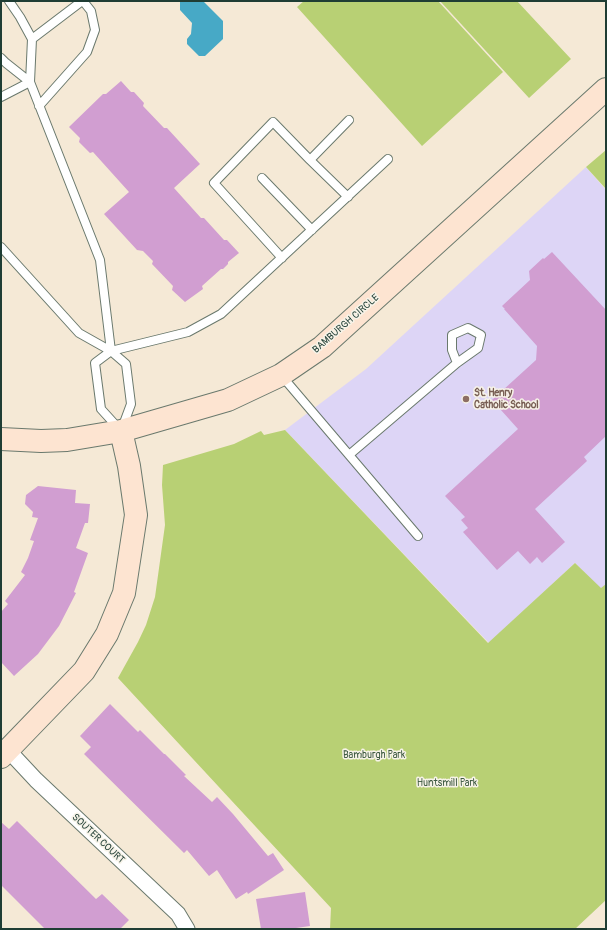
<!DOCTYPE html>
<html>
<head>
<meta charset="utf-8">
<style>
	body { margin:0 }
	#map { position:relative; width:607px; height:930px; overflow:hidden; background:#f5e9d6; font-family:Pangolin,sans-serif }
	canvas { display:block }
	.frame { position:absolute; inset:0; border:2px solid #1f3d34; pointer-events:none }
</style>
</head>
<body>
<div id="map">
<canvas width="607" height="930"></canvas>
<div class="frame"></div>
</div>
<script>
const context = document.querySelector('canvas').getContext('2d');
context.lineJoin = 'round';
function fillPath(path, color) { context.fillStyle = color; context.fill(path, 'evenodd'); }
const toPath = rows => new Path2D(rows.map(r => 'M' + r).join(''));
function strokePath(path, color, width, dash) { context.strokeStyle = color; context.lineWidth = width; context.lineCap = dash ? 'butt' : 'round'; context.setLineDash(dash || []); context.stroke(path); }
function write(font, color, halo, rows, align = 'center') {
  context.font = font + ' Pangolin,sans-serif'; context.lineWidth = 3; context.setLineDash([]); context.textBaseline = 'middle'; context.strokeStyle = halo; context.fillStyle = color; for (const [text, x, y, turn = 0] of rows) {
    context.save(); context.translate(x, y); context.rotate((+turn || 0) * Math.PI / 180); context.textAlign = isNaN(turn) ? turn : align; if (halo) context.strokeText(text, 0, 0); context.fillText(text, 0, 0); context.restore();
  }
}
fillPath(toPath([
	[586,167,606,190,606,584,601,589,575,563,489,643,285,430,366,369]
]), '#ddd5f6');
fillPath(toPath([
	[304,1,438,1,503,72,422,146,297,7],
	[440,1,517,1,571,59,529,98],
	[606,150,606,189,586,167],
	[285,430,488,643,575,563,601,588,606,584,606,900,575,929,330,929,331,908,118,678,138,642,146,625,155,597,165,525,162,485,163,465,234,444,261,431,264,435]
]), '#b8d074');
fillPath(toPath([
	[180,1,203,1,223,21,223,39,205,56,199,56,187,44,187,39,191,34,192,23,180,10]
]), '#47a9c6');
fillPath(toPath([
	[121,81,131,92,134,92,144,103,143,106,164,128,167,128,200,164,174,188,201,218,204,218,224,240,227,240,239,253,228,262,228,264,223,269,221,269,202,286,203,289,185,302,172,290,173,286,152,264,153,261,143,251,137,250,104,214,129,192,93,152,90,153,79,142,80,138,69,127,103,94,106,94],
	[552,252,606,310,606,436,584,457,587,461,535,509,565,542,542,563,537,557,530,564,518,551,497,570,463,532,468,528,461,520,465,517,445,496,518,429,492,400,536,360,537,346,504,309,505,309,502,306,530,280,529,271,543,258,544,259],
	[38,486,76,490,75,503,90,504,88,523,85,523,76,548,88,553,74,592,76,593,59,626,38,654,14,676,1,662,1,612,8,604,5,601,25,575,21,572,28,558,34,541,30,540,38,518,32,517,33,512,25,504,26,495],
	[110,704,138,732,140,730,164,754,165,754,186,775,184,776,212,802,217,797,233,814,268,856,273,853,284,870,248,894,247,892,236,899,217,870,209,876,187,850,184,853,84,754,91,747,80,736],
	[17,821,96,899,102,894,129,920,120,929,45,929,1,885,1,822,9,829],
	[305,892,310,926,289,929,261,929,256,899]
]), '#d19ed1');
const lane = toPath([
	[9,1,20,17,32,39,30,82,100,260,111,351],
	[32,39,82,1],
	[1,58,6,63,30,82],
	[1,97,30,82],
	[39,106,87,52,95,30,91,11,83,1],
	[262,178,312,230],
	[348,197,310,160,349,120],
	[1,247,79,333,111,351,126,364,131,404,121,431,101,409,95,363,111,351,188,332,221,314,388,159],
	[282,258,214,183,273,122,310,160],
	[281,375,418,536],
	[349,455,457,363,478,348,481,335,468,328,452,335,452,350,457,363]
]);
const street = toPath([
	[8,750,36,780,178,914,187,929]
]);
const secondary = toPath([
	[1,439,41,441,67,440,121,431,228,400,281,375,322,347,606,89],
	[1,757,84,671,107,634,124,593,136,515,129,466,121,431]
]);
strokePath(lane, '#6a796d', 10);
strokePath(street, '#6a796d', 17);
strokePath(secondary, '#6a796d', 24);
strokePath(lane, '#fff', 8);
strokePath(street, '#fff', 15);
strokePath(secondary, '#fde4d1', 22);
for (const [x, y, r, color] of [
	[466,399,4,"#8d6e63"]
]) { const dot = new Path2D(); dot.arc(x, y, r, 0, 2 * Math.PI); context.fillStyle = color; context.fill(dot); strokePath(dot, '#f7f3e8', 1.5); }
write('10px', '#1f3d34', '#f7f3e8', [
	["BAMBURGH CIRCLE",346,324,-41],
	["SOUTER COURT",98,839,43]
]);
write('bold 10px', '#785e54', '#f7f3e8', [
	["St. Henry",474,393],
	["Catholic School",474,405]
], 'left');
write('10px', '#3e5a41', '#f7f3e8', [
	["Bamburgh Park",374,755],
	["Huntsmill Park",447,783]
]);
</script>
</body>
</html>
